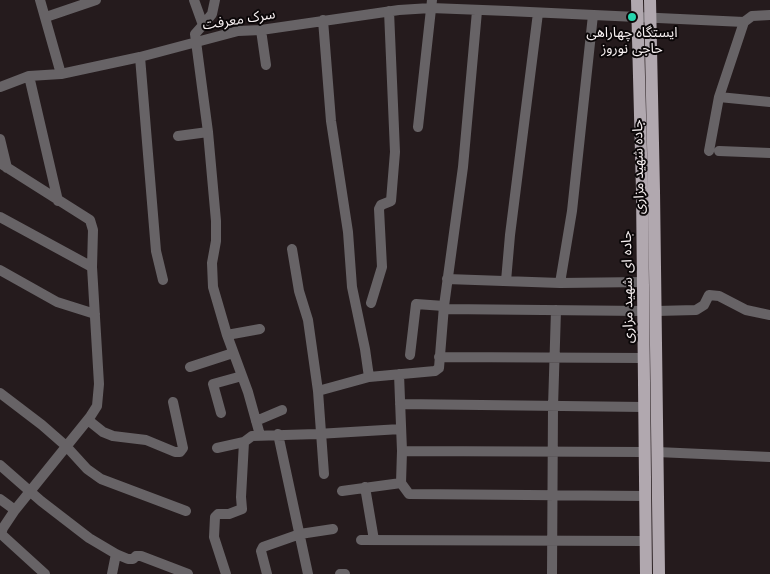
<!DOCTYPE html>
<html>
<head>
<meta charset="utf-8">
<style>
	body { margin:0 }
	canvas { display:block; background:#251b1d }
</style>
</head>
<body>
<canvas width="770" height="574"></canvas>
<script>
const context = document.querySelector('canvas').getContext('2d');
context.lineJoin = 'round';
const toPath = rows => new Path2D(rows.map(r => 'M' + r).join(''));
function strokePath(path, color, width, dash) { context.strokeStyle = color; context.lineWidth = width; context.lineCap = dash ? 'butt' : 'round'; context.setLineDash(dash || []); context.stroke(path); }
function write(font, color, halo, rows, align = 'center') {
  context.font = font + ' Helvetica,"Noto Sans Arabic",sans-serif'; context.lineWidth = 4; context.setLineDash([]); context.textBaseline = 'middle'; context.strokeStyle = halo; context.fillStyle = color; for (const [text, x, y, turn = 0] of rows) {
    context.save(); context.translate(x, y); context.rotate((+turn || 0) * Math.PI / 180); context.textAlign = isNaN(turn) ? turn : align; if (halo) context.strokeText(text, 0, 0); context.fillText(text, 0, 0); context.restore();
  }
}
strokePath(toPath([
	[40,0,61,74],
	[194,0,203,25,195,34,208,132,216,221,216,241,212,263,213,287,227,335,248,392,260,435],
	[46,17,96,0],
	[323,20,331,121,348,232,352,287,365,349,369,377],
	[203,25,212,14,215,0],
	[261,30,266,65],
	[140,57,156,251,163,280],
	[29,76,58,201],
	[0,87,29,76,61,74,140,57,238,31,261,30,399,10,431,8,508,11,744,22,752,16,770,15],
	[719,97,770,102],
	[418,127,432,0],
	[178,136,208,132],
	[0,139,7,168],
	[709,151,719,97,744,22],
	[719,151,770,153],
	[0,163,90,220,93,230,92,267,99,384,97,406,90,417,15,510,3,528,1,534,45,574],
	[0,217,92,267],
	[292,249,299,291,308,320,318,391,324,474],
	[0,270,57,302,95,314],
	[447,279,560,283,643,282],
	[506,281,510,235,538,13],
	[560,283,572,211,593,15],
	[371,303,382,267,379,209,381,205,391,201,395,152,389,11],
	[443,309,643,311],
	[656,311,696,310,704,305,709,295,719,296,746,310,770,315],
	[227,335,260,329],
	[410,355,416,304,444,306],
	[439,357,643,358],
	[190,367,233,353],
	[399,374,402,451,401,483],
	[318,391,369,377,435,371,439,368,444,306,463,167,477,11],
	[0,393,42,425,66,446,87,469,101,479,186,511],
	[400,404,644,407],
	[221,413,213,384,242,376],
	[88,420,103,432,113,436,146,440,175,452,180,452,183,448,173,402],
	[256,421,282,410],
	[278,434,308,574],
	[217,448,244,442],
	[402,451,644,452],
	[657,452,770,457],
	[0,465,41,501,89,538,116,554,128,559,133,559,136,556,141,556,188,574],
	[365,487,374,540],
	[342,491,401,483,409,494,645,496],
	[0,499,15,510],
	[361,540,645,541],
	[112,574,116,554],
	[226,574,214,537,215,517,218,514,229,514,242,509,241,497,244,442,252,436,317,434,401,429],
	[267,574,261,551,263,547,300,534,333,529],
	[340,574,345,574],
	[552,574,553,407,556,310]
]), '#676366', 10);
strokePath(toPath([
	[637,0,642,191,646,574],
	[650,0,654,191,659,574]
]), '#b1a8af', 12);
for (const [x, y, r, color] of [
	[632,17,5,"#25d5ae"]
]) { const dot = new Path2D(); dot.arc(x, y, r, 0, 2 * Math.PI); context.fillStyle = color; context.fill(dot); strokePath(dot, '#0b0708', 2); }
write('14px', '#f7f0f1', '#0b0708', [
	["سرک معرفت",239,20,-9],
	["جاده شهید مزاری",639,167,-91],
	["جاده ای شهید مزاری",628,287,-91]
]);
write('14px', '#f7f0f1', '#0b0708', [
	["ایستگاه چهاراهی",632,33],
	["حاجی نوروز",632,49]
]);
</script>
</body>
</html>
